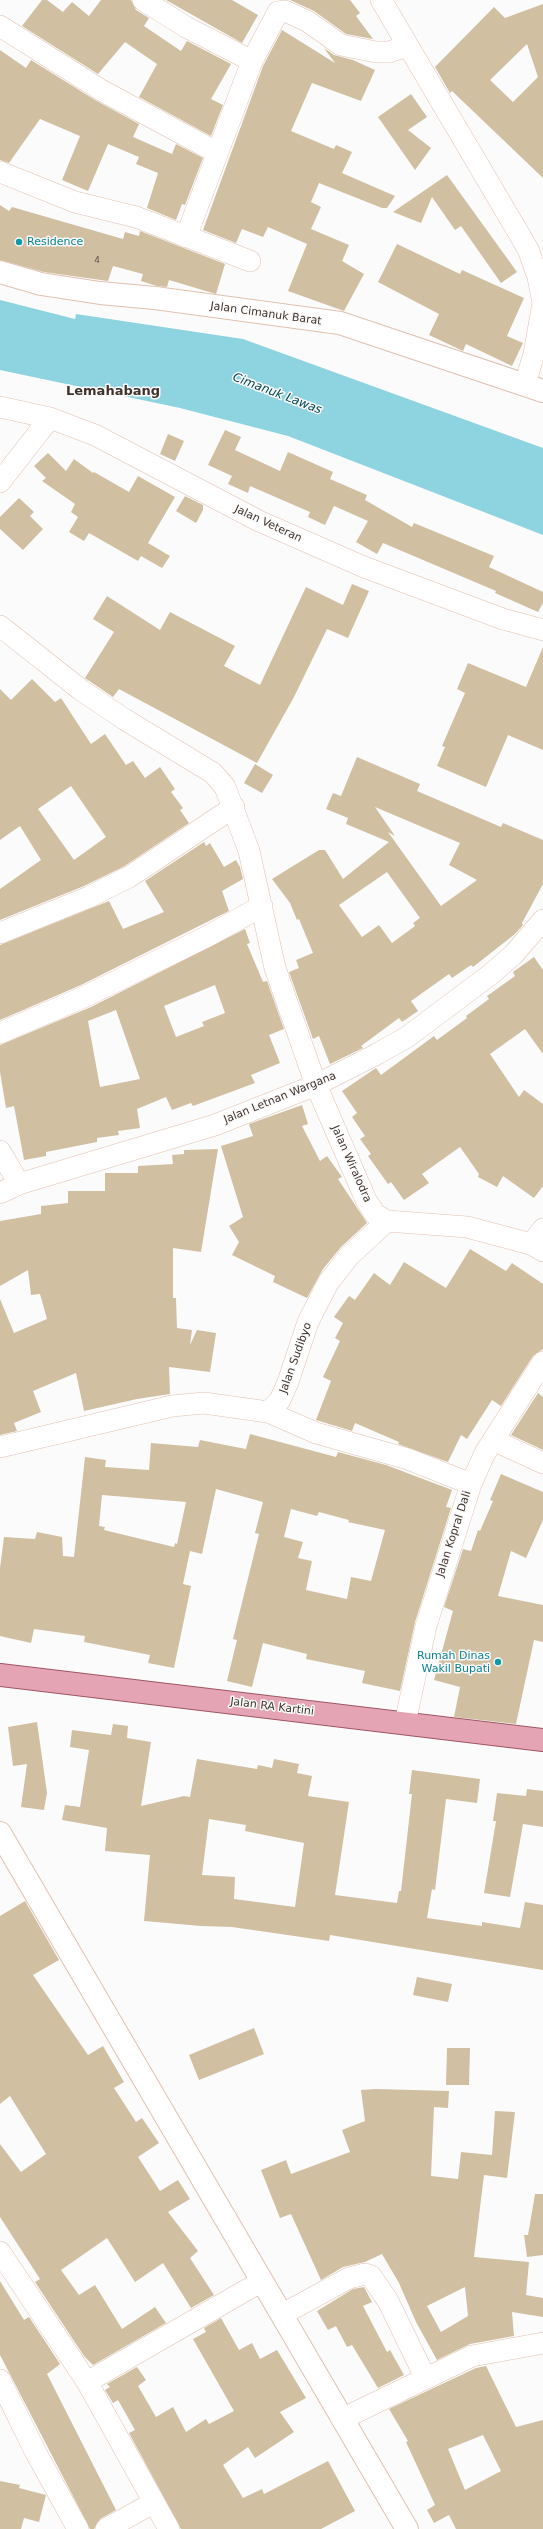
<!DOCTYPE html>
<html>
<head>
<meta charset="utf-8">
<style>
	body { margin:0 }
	canvas { display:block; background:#fbfbfb }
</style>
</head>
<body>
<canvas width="543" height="2529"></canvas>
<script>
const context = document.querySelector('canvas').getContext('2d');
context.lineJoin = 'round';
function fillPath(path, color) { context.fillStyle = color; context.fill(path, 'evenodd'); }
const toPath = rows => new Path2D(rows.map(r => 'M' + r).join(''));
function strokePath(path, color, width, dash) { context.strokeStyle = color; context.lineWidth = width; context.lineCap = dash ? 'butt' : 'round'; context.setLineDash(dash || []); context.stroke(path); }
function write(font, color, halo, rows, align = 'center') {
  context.font = font + ' "DejaVu Sans",sans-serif'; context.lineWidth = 3; context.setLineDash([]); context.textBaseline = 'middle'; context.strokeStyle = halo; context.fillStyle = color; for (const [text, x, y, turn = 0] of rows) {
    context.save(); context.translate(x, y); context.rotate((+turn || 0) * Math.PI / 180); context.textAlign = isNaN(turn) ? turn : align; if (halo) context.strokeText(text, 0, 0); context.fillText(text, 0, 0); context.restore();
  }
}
fillPath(toPath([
	[0,300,75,319,76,314,243,339,543,448,543,535,288,436,180,408,0,370]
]), '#8dd4e0');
fillPath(toPath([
	[42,0,47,0,63,12,72,2,89,16,101,0,131,0,136,10,149,18,144,26,181,51,187,41,231,64,211,99,223,105,211,136,139,97,157,64,125,42,98,74,22,26],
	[166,0,232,0,258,15,242,43],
	[290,0,350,0,360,13,356,16,373,39,346,34,314,11],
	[543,4,543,178,452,91,450,93,435,67,494,7,505,18],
	[527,44,538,77,513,102,490,80],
	[282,30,335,63,324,48,334,55,353,60,375,70,361,101,312,83,291,131,334,149,336,145,352,152,342,173,395,196,387,208,382,208,319,183,311,202,321,207,311,229,349,245,342,261,364,274,344,311,288,291,307,244,268,227,263,237,242,229,236,243,203,230,263,66],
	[0,50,26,68,31,60,95,100,139,124,133,137,172,154,176,144,203,158,185,205,182,204,176,220,147,208,158,173,136,164,139,157,108,144,88,191,62,180,80,136,40,119,9,163,0,160],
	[411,94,427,117,408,130,431,148,415,170,378,117],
	[447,175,517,272,501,283,461,226,455,230,432,197,421,223,393,212],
	[0,205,9,211,12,207,123,239,125,232,139,236,140,231,225,264,216,294,169,280,167,287,157,286,141,281,143,274,113,266,108,281,44,272,0,260],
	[397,244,460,274,462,270,524,298,507,336,523,343,512,366,466,344,463,351,429,335,439,314,378,282],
	[225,430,241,437,235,450,280,471,288,452,333,472,330,479,367,495,365,500,412,527,414,523,494,556,489,567,543,592,543,603,538,612,495,593,496,591,383,543,377,554,356,542,368,521,334,506,325,525,308,517,310,512,250,486,248,493,228,484,232,476,208,465],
	[168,434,184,441,175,461,160,454],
	[48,453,66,471,74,459,93,473,94,472,129,492,138,476,175,497,148,543,170,556,162,568,141,556,138,561,89,533,84,541,69,532,78,517,71,512,75,504,42,481,46,478,34,466],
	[185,496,203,505,203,510,196,523,176,511],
	[19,498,34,512,30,516,43,529,23,550,0,529,0,517],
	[352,584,369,591,348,638,327,629,294,697,257,763,119,689,113,697,85,678,114,632,93,619,107,596,160,630,170,612,235,646,224,666,260,685,306,587,343,605],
	[543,647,543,750,508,735,486,787,437,766,445,747,442,746,465,693,457,689,468,663,526,687],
	[32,679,55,702,61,698,91,744,105,734,126,765,133,761,145,778,160,767,175,789,171,792,183,808,180,810,189,823,123,867,84,886,0,920,0,889,41,860,20,826,0,840,0,689,11,700],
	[71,786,106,837,74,860,38,809],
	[357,757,420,784,417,791,501,827,503,823,543,840,543,884,522,923,523,925,515,934,473,967,471,965,452,978,449,974,411,1001,418,1011,402,1022,399,1018,361,1046,363,1048,330,1064,319,1036,313,1039,289,972,299,968,296,960,313,953,299,919,297,920,290,903,272,879,319,850,325,850,343,879,389,842,346,824,348,818,326,809,333,793,341,796],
	[375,807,460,843,449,865,477,880,441,906,388,832,395,836],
	[387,872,420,918,413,923,415,926,392,943,379,925,362,937,339,905],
	[255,764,273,775,262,793,244,783],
	[204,842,206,846,210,843,224,867,236,860,240,867,243,879,222,891,229,911,81,985,0,1020,0,945,109,901,123,929,164,912,145,881],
	[245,929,250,943,247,944,263,982,267,981,284,1029,269,1035,280,1063,251,1075,255,1083,193,1106,191,1103,172,1110,166,1097,137,1109,140,1128,118,1131,119,1135,97,1138,97,1142,46,1152,46,1156,24,1160,14,1106,6,1108,0,1072,0,1045,91,1007],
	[215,985,225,1013,202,1022,204,1026,176,1037,164,1006],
	[116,1010,140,1079,100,1087,88,1021],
	[534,957,543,970,543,1054,525,1029,490,1054,519,1097,524,1090,543,1104,543,1186,534,1198,503,1176,497,1187,478,1177,479,1174,460,1147,422,1174,429,1183,404,1200,391,1182,388,1184,368,1156,371,1154,360,1139,365,1136,352,1117,357,1113,342,1091,376,1068,381,1075,434,1036,437,1040,467,1018,466,1016,489,999,487,996,515,976,513,972],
	[302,1105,308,1124,302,1126,320,1161,327,1156,342,1177,338,1179,367,1223,341,1247,323,1269,307,1298,273,1282,275,1276,232,1255,239,1242,229,1226,243,1217,221,1146,253,1136,249,1124],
	[218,1149,201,1252,173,1248,173,1298,176,1298,177,1328,192,1330,190,1345,197,1330,216,1333,210,1372,169,1367,170,1394,137,1399,84,1411,76,1373,33,1391,41,1412,14,1423,17,1431,0,1435,0,1299,14,1333,47,1319,40,1294,31,1295,28,1270,0,1286,0,1221,41,1214,41,1206,68,1203,68,1191,105,1191,105,1173,138,1173,138,1166,173,1164,172,1155,184,1154,184,1150],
	[470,1249,506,1271,512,1263,543,1284,543,1349,533,1356,501,1406,492,1400,467,1439,461,1435,448,1462,398,1444,399,1442,355,1423,352,1431,316,1420,331,1381,323,1377,340,1341,335,1338,343,1323,334,1317,349,1296,355,1300,374,1273,390,1285,404,1262,446,1288],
	[538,1393,543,1397,543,1450,511,1435],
	[250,1434,336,1457,338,1452,386,1465,452,1490,446,1507,451,1508,415,1622,400,1691,362,1683,365,1671,306,1659,307,1654,263,1643,252,1687,227,1681,237,1640,233,1639,259,1534,255,1533,263,1502,216,1489,202,1554,190,1551,183,1584,191,1586,174,1668,148,1663,150,1655,84,1642,85,1636,34,1629,31,1643,0,1636,0,1568,4,1537,35,1539,37,1532,62,1537,63,1556,74,1557,85,1457,106,1460,105,1467,149,1470,151,1443,198,1447,200,1440,246,1449],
	[102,1495,186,1502,177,1544,175,1543,174,1547,104,1530,105,1527,99,1526],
	[291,1509,317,1516,319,1512,349,1520,348,1522,385,1530,371,1581,351,1577,347,1599,306,1590,312,1561,298,1558,303,1542,284,1537],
	[501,1474,543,1492,543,1520,526,1558,511,1551,498,1596,543,1605,543,1642,534,1640,516,1724,454,1717,460,1687,434,1680,453,1611,444,1607,463,1549,471,1551,478,1530,480,1531,493,1501,490,1500],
	[37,1722,47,1793,44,1810,21,1807,27,1764,13,1766,8,1727],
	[113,1724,128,1726,127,1738,151,1742,141,1806,184,1796,190,1797,197,1759,257,1769,258,1765,272,1768,274,1759,299,1764,297,1773,312,1776,308,1796,349,1802,335,1895,397,1903,399,1891,401,1891,412,1794,409,1794,412,1770,480,1779,477,1803,446,1799,435,1890,432,1889,427,1918,482,1926,482,1922,520,1928,525,1902,543,1905,543,1970,330,1935,329,1941,232,1927,201,1926,144,1921,150,1855,105,1851,107,1828,62,1820,65,1805,80,1807,89,1750,70,1747,72,1730,111,1735],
	[209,1819,246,1825,245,1831,304,1843,295,1907,234,1899,235,1877,202,1875],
	[527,1789,543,1791,543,1827,523,1824,510,1897,484,1893,496,1821,493,1821,497,1793,526,1796],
	[25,1901,59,1960,33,1975,88,2055,103,2046,124,2082,114,2088,136,2122,142,2118,159,2143,138,2157,160,2191,178,2180,190,2199,168,2212,198,2251,190,2258,214,2295,191,2308,163,2263,135,2282,107,2238,61,2270,79,2295,95,2285,122,2329,155,2307,166,2323,93,2365,84,2356,35,2282,40,2279,0,2217,0,2144,21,2172,46,2154,10,2096,0,2104,0,1916],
	[417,1977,452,1984,448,2002,413,1995],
	[254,2028,264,2054,199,2080,189,2055],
	[447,2048,470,2048,469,2085,446,2085],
	[376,2089,449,2091,448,2108,434,2107,431,2176,458,2179,461,2152,492,2155,495,2111,515,2112,507,2178,484,2175,474,2257,529,2262,526,2295,543,2298,543,2317,512,2312,514,2336,470,2344,437,2360,416,2322,399,2283,382,2254,365,2262,343,2267,321,2280,291,2214,280,2218,261,2170,286,2160,291,2174,350,2152,342,2130,365,2121,361,2090],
	[465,2287,468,2316,441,2332,427,2306],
	[535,2194,543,2194,543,2255,527,2257,524,2235,528,2235],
	[0,2281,24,2320,29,2317,60,2364,47,2374,116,2510,100,2519,94,2529,90,2529,0,2355],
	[364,2287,372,2302,363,2306,387,2352,390,2350,404,2375,378,2388,352,2345,347,2347,336,2326,328,2330,317,2311,353,2289],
	[221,2318,239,2350,252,2343,260,2359,277,2350,306,2398,280,2412,294,2432,255,2458,248,2447,223,2465,243,2498,262,2489,264,2494,328,2461,355,2511,321,2529,181,2529,129,2433,135,2430,118,2400,113,2403,105,2390,110,2387,107,2384,137,2367,146,2380,138,2386,156,2417,173,2407,186,2432,206,2419,209,2424,234,2411,193,2339,206,2332,204,2328],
	[486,2366,516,2427,543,2420,543,2529,456,2529,449,2515,434,2523,427,2510,435,2505,406,2442,408,2441,389,2409,476,2368],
	[483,2435,501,2471,465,2490,448,2449],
	[0,2481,20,2485,19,2488,46,2495,39,2522,24,2518,21,2529,0,2529]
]), '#d1bfa2');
const street = toPath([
	[143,0,186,27,252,61],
	[381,0,528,249,538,277,543,303,534,354,525,384],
	[0,26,101,90,216,152],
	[0,172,75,202,136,217,250,261],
	[186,237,252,61,278,12,285,11,307,21,341,45,376,52,389,52,407,46],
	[0,407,50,418,95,435,259,521,364,567,503,619,543,630],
	[0,482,50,418],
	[0,626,81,690,124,719,213,773,225,787,249,851,275,968,316,1085,366,1200,375,1214,387,1221,467,1227,531,1244,543,1251],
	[0,933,89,897,129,877,234,807],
	[0,1033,86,996,208,936,262,906],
	[0,1151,19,1184],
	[0,1193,19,1184,215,1125,316,1085,377,1054,407,1037,491,974,514,954,543,920],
	[531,1244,543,1229],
	[268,1412,316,1433,408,1459,471,1484],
	[493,1440,543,1463],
	[0,1447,172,1406,204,1403,268,1412,280,1400,288,1382,308,1322,328,1283,349,1256,387,1221],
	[405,1723,426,1626,471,1484,485,1453,543,1362],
	[0,2252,87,2382,169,2529],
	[283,2314,349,2278,365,2274,371,2276,388,2301,425,2377],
	[0,2380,35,2451,78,2529],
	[87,2382,262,2281],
	[342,2419,472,2356,543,2343],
	[106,2529,153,2503]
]);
const secondary = toPath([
	[0,272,41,284,100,293,155,298,340,323,543,391],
	[0,1833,407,2529]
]);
const primary = toPath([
	[0,1675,543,1740]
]);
strokePath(street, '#e1c1af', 22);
strokePath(secondary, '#e1c1af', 24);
strokePath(primary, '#a05563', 24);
strokePath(street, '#fff', 21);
strokePath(secondary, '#fff', 22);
strokePath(primary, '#e5a4b3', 22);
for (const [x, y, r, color] of [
	[19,242,4,"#0f9aa8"],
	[498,1662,4,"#0f9aa8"]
]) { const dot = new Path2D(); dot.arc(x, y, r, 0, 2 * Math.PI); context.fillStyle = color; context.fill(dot); strokePath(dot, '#fbfbfb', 1.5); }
write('9px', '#64564a', null, [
	["4",97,261]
]);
write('11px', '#0d838f', '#fbfbfb', [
	["Residence",27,242],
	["Rumah Dinas",490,1656,"right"],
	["Wakil Bupati",490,1669,"right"]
], 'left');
write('11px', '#40332c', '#fbfbfb', [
	["Jalan Cimanuk Barat",266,314,8],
	["Jalan Veteran",268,524,25],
	["Jalan Letnan Wargana",280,1098,-22],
	["Jalan Wiralodra",351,1164,66],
	["Jalan Sudibyo",296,1358,-70],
	["Jalan Kopral Dali",454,1534,-72],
	["Jalan RA Kartini",272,1707,7]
]);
write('italic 12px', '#01464f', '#fbfbfb', [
	["Cimanuk Lawas",277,394,21]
]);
write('bold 13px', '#40332c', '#fbfbfb', [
	["Lemahabang",113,392]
]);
</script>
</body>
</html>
